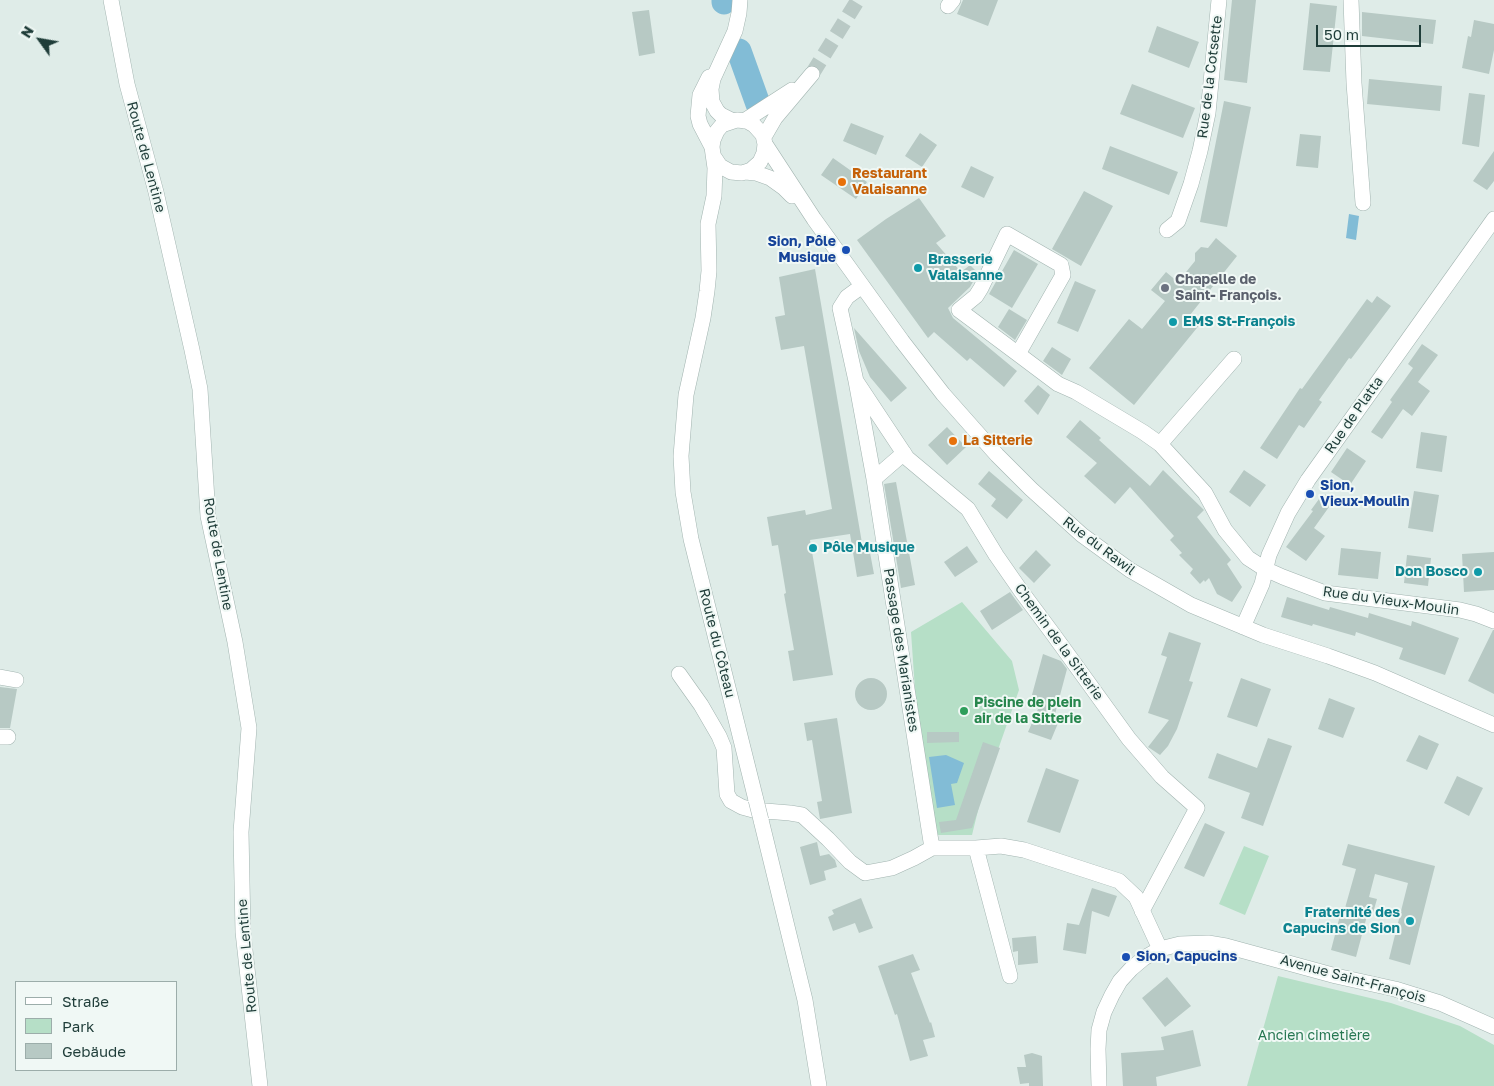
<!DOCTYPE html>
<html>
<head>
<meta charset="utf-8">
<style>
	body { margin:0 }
	#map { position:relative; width:1494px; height:1086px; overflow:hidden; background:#dfece8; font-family:"Golos Text",sans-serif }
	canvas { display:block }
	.legend { position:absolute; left:15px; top:981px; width:162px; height:90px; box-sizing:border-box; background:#f0f8f5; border:1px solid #9cadaa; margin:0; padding:6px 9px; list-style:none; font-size:15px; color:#1f3d39 }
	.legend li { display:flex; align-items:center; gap:10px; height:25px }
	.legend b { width:25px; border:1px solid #9cadaa }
	.north { position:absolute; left:15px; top:15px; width:50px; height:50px; -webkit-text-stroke:4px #f0f8f5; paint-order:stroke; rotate:302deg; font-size:14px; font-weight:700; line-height:20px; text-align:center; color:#1f3d39 }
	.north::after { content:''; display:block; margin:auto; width:18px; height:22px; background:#1f3d39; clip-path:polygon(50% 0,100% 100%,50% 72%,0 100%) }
	.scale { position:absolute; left:1316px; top:25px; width:105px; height:22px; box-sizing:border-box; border:2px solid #1f3d39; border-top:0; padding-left:6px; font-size:15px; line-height:18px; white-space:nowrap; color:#1f3d39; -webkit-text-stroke:4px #f0f8f5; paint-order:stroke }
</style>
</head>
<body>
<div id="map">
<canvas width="1494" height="1086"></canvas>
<ul class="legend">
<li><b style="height:6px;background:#fff"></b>Straße</li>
<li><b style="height:14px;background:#b6dfc7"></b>Park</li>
<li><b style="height:14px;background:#b7c9c4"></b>Gebäude</li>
</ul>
<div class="north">N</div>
<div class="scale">50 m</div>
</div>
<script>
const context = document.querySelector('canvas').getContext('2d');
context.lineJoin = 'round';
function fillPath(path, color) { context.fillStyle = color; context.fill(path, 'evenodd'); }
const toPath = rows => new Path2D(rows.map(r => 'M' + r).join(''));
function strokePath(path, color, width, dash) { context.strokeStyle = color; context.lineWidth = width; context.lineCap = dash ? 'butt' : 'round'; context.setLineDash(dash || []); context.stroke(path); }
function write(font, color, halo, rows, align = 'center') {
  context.font = font + ' "Golos Text",sans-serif'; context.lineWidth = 4; context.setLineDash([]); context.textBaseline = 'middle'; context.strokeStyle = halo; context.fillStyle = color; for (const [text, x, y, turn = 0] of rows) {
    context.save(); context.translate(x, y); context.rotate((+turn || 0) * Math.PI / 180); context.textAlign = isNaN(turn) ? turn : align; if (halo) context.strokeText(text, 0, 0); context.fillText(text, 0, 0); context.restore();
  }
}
fillPath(toPath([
	[962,602,1012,661,1019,690,981,798,972,835,935,835,918,733,911,632],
	[1244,846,1269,856,1245,915,1219,904],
	[1278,976,1391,1003,1460,1026,1494,1045,1494,1086,1247,1086]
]), '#b6dfc7');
fillPath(toPath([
	[1349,214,1359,216,1356,240,1346,238],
	[946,755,964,763,957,783,951,784,955,805,937,808,929,757]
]), '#82bcd6');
strokePath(toPath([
	[724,0,724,2],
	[739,51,758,104]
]), '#82bcd6', 25);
fillPath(toPath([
	[963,0,998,0,988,26,957,14],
	[1232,0,1256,0,1247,83,1224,80],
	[1310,3,1337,6,1330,72,1303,70],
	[649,10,655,53,639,56,632,12],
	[1362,12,1436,20,1433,44,1362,36],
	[1474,20,1494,24,1494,50,1489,74,1462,68,1468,36,1471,37],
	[1157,26,1199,42,1189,68,1148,52],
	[1369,79,1442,86,1440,111,1367,104],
	[1132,84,1195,108,1183,138,1120,114],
	[1469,93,1485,95,1479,147,1462,144],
	[1224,101,1251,107,1227,227,1200,222],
	[851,123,884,136,876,155,843,141],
	[920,133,937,145,922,167,905,156],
	[1300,134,1321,136,1318,168,1296,166],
	[1110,146,1178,172,1169,195,1102,169],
	[1494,151,1494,181,1487,190,1473,181],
	[833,158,867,182,856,199,821,175],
	[971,166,994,177,984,198,961,187],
	[1084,191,1113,206,1081,266,1052,249],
	[919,198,946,236,936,243,961,272,970,265,978,273,970,287,948,308,953,318,1017,371,1004,387,970,358,967,361,934,332,928,338,857,240,886,219],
	[1216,238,1237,256,1190,315,1201,323,1134,405,1089,368,1129,319,1142,329,1165,301,1151,290,1166,272,1178,282,1195,261,1195,253,1201,247,1208,248],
	[1014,250,1038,264,1012,308,989,294],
	[815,269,862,543,868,542,874,574,857,577,850,534,810,540,833,675,793,681,788,651,794,650,784,594,786,593,778,545,772,546,767,517,805,510,806,515,832,509,804,346,781,350,775,317,785,315,779,277],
	[1075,281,1096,290,1078,332,1057,323],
	[1377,296,1391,306,1351,359,1349,358,1319,400,1322,402,1304,428,1299,425,1277,459,1260,448,1300,388,1302,389,1367,299,1372,303],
	[1009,309,1027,320,1015,340,998,327],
	[854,328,907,388,891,402,870,377,859,351],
	[1422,344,1438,355,1418,382,1430,391,1412,416,1403,409,1382,439,1371,432,1392,402,1390,400,1413,368,1408,364],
	[1052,347,1071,359,1062,375,1043,361],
	[1038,385,1050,395,1038,415,1024,401],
	[1080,420,1101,438,1099,440,1150,486,1163,470,1204,510,1197,517,1231,560,1227,564,1242,587,1232,602,1217,594,1209,578,1205,582,1204,580,1200,584,1190,573,1193,569,1179,555,1182,553,1170,540,1174,536,1130,487,1115,504,1084,476,1097,463,1066,437],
	[947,427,966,447,947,465,928,445],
	[1421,432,1447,436,1442,472,1416,468],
	[1347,448,1366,461,1350,485,1331,472],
	[1244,470,1266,485,1250,507,1229,492],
	[989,471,1023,500,1007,519,991,506,996,499,978,484],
	[896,482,915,585,901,588,884,484],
	[1414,491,1439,495,1433,532,1408,528],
	[1326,494,1334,500,1314,528,1325,536,1306,561,1286,547,1313,511,1311,510,1319,499,1321,500],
	[967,546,978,562,955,577,944,562],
	[1341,548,1381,552,1378,579,1338,575],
	[1036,550,1051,565,1034,583,1019,568],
	[1494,552,1494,590,1464,592,1462,554],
	[1407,555,1431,558,1428,586,1404,583],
	[1010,592,1023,610,992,630,980,611],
	[1287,597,1329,610,1330,607,1368,618,1369,613,1411,626,1412,621,1459,638,1445,675,1399,659,1403,648,1356,632,1355,636,1313,624,1312,626,1281,617],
	[1493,630,1494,630,1494,694,1468,681],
	[1169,632,1201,643,1189,681,1193,682,1177,729,1168,746,1160,755,1148,747,1169,720,1148,713,1167,657,1161,655],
	[1043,654,1061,661,1067,669,1055,714,1061,716,1051,740,1028,732,1038,709,1029,706],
	'855 694a16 16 0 1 1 32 0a16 16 0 1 1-32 0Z',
	[1241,678,1271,689,1257,727,1227,717],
	[0,687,17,689,10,728,0,728],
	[1329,698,1355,708,1343,738,1318,729],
	[837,718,852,813,820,819,817,802,822,801,812,740,807,741,804,723],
	[927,732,959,732,959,742,927,743],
	[1419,735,1439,744,1427,770,1406,761],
	[1268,738,1292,746,1263,826,1241,818,1250,793,1208,778,1217,753,1257,768],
	[983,742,1000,748,972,828,941,833,939,822,956,820],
	[1046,768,1079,780,1060,833,1027,822],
	[1457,776,1483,788,1469,816,1444,803],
	[1205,823,1225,832,1204,877,1184,868],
	[817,842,820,856,829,854,835,860,837,867,824,871,826,880,810,885,800,847],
	[1348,844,1435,866,1410,965,1389,959,1408,883,1375,874,1369,897,1377,899,1373,913,1368,912,1356,957,1331,950,1342,908,1345,908,1356,869,1342,865],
	[1092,888,1117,896,1109,917,1092,911,1086,954,1063,950,1067,923,1079,925],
	[861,898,873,928,859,933,855,923,833,931,828,917,834,914,832,910],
	[1036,936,1038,963,1018,965,1018,951,1013,952,1012,938],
	[913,954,920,970,911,973,930,1023,931,1022,935,1037,923,1040,928,1056,910,1061,897,1014,895,1015,878,966],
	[1167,977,1191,1006,1165,1027,1142,998],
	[1193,1030,1201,1066,1156,1077,1157,1086,1123,1086,1121,1053,1164,1050,1161,1037],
	[1032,1053,1042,1056,1043,1086,1029,1086,1029,1083,1020,1084,1017,1067,1026,1067,1024,1055]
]), '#b7c9c4');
strokePath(toPath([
	[812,74,858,0]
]), '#b9c9c5', 15, [15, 8]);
const minor = toPath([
	[111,0,127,84,156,192,192,350,200,389,208,516,235,642,249,728,241,832,243,932,260,1086],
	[1351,0,1354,83,1363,203],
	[948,6,953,0],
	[709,77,700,95,698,116,700,124,712,147],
	[733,121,721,115,717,111,712,102,711,89,713,79,735,31,739,13,740,0],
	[744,121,792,90],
	[764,137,775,118,812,74],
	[765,144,814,219,902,341,943,394,997,455,1031,489,1082,535,1130,570,1191,605,1263,635,1328,656,1375,673,1494,725],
	[714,157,720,166,731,172,742,173,751,170,760,162,764,153,765,144,763,135,754,125,747,121,737,120,722,125,717,131,713,140,712,147,715,168,714,196,708,224,709,271,707,291,703,318,686,395,681,456,683,492,691,539,756,800],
	[745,172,756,173,770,178,784,188,792,196],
	[1167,230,1178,221,1191,184,1200,151,1208,113,1219,0],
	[862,286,847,297,840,308,856,381,874,479,932,848],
	[1018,354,1063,275,1061,265,1007,234,981,288,976,296,959,310,1018,354,1058,384,1076,392,1143,432,1160,444,1205,493,1225,530,1248,558,1265,569,1283,577,1325,593,1460,610,1476,614,1494,621],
	[856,381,907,458,968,509,996,555,1021,591,1053,634,1129,739,1162,777,1197,808,1142,911],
	[1160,444,1234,359],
	[874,479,904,453],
	[1243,627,1262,584,1269,555,1288,513,1308,480,1494,219],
	[679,674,701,705,719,736,724,748,727,794,731,801,742,807,753,810,790,813,802,815,828,839,850,862,865,873,892,868,914,858,932,848,976,848,1001,846,1024,850,1119,881,1136,897,1160,949],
	[0,677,16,680],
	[0,737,8,737],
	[761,820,805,1000,819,1086],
	[976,848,1010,976],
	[1099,1086,1098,1049,1099,1030,1104,1012,1112,995,1120,981,1131,969,1144,958,1160,949,1180,944,1208,943,1226,946,1336,976,1395,989,1440,1003,1494,1027]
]);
strokePath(minor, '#a2b4b0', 16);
strokePath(minor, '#fff', 15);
const minorBridge = toPath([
	[756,800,761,820]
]);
strokePath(minorBridge, '#a2b4b0', 16, []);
strokePath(minorBridge, '#fff', 15);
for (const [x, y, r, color] of [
	[842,182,5,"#e8710a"],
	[846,250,5,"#1a4fb4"],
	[918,268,5,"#0f9aa8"],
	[1165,288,5,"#6b7280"],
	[1173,322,5,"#0f9aa8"],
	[953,441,5,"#e8710a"],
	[1310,494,5,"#1a4fb4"],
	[813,548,5,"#0f9aa8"],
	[1478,572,5,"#0f9aa8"],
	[964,711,5,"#2e9e5b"],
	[1410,921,5,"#0f9aa8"],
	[1126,957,5,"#1a4fb4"]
]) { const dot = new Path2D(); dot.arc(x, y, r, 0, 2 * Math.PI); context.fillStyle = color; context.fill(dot); strokePath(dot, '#f0f8f5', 2); }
write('14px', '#1f3d39', '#f0f8f5', [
	["Rue de la Cotsette",1210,77,-83],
	["Route de Lentine",146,157,75],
	["Rue de Platta",1354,415,-55],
	["Rue du Rawil",1099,546,37],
	["Route de Lentine",218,554,80],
	["Rue du Vieux-Moulin",1391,601,8],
	["Chemin de la Sitterie",1059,642,54],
	["Route du Côteau",717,643,76],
	["Passage des Marianistes",901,650,81],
	["Route de Lentine",247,956,-95],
	["Avenue Saint-François",1353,979,15]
]);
write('bold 14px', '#c56008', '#f0f8f5', [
	["Restaurant",852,174],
	["Valaisanne",852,190],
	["La Sitterie",963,441]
], 'left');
write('bold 14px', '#164399', '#f0f8f5', [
	["Sion, Pôle",836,242,"right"],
	["Musique",836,258,"right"],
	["Sion,",1320,486],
	["Vieux-Moulin",1320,502],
	["Sion, Capucins",1136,957]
], 'left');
write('bold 14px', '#0d838f', '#f0f8f5', [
	["Brasserie",928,260],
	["Valaisanne",928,276],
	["EMS St-François",1183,322],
	["Pôle Musique",823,548],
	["Don Bosco",1468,572,"right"],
	["Fraternité des",1400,913,"right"],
	["Capucins de Sion",1400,929,"right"]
], 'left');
write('bold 14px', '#5b616d', '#f0f8f5', [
	["Chapelle de",1175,280],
	["Saint- François.",1175,296]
], 'left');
write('bold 14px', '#27864d', '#f0f8f5', [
	["Piscine de plein",974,703],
	["air de la Sitterie",974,719]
], 'left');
write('14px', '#267752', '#f0f8f5', [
	["Ancien cimetière",1314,1036]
]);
</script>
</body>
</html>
